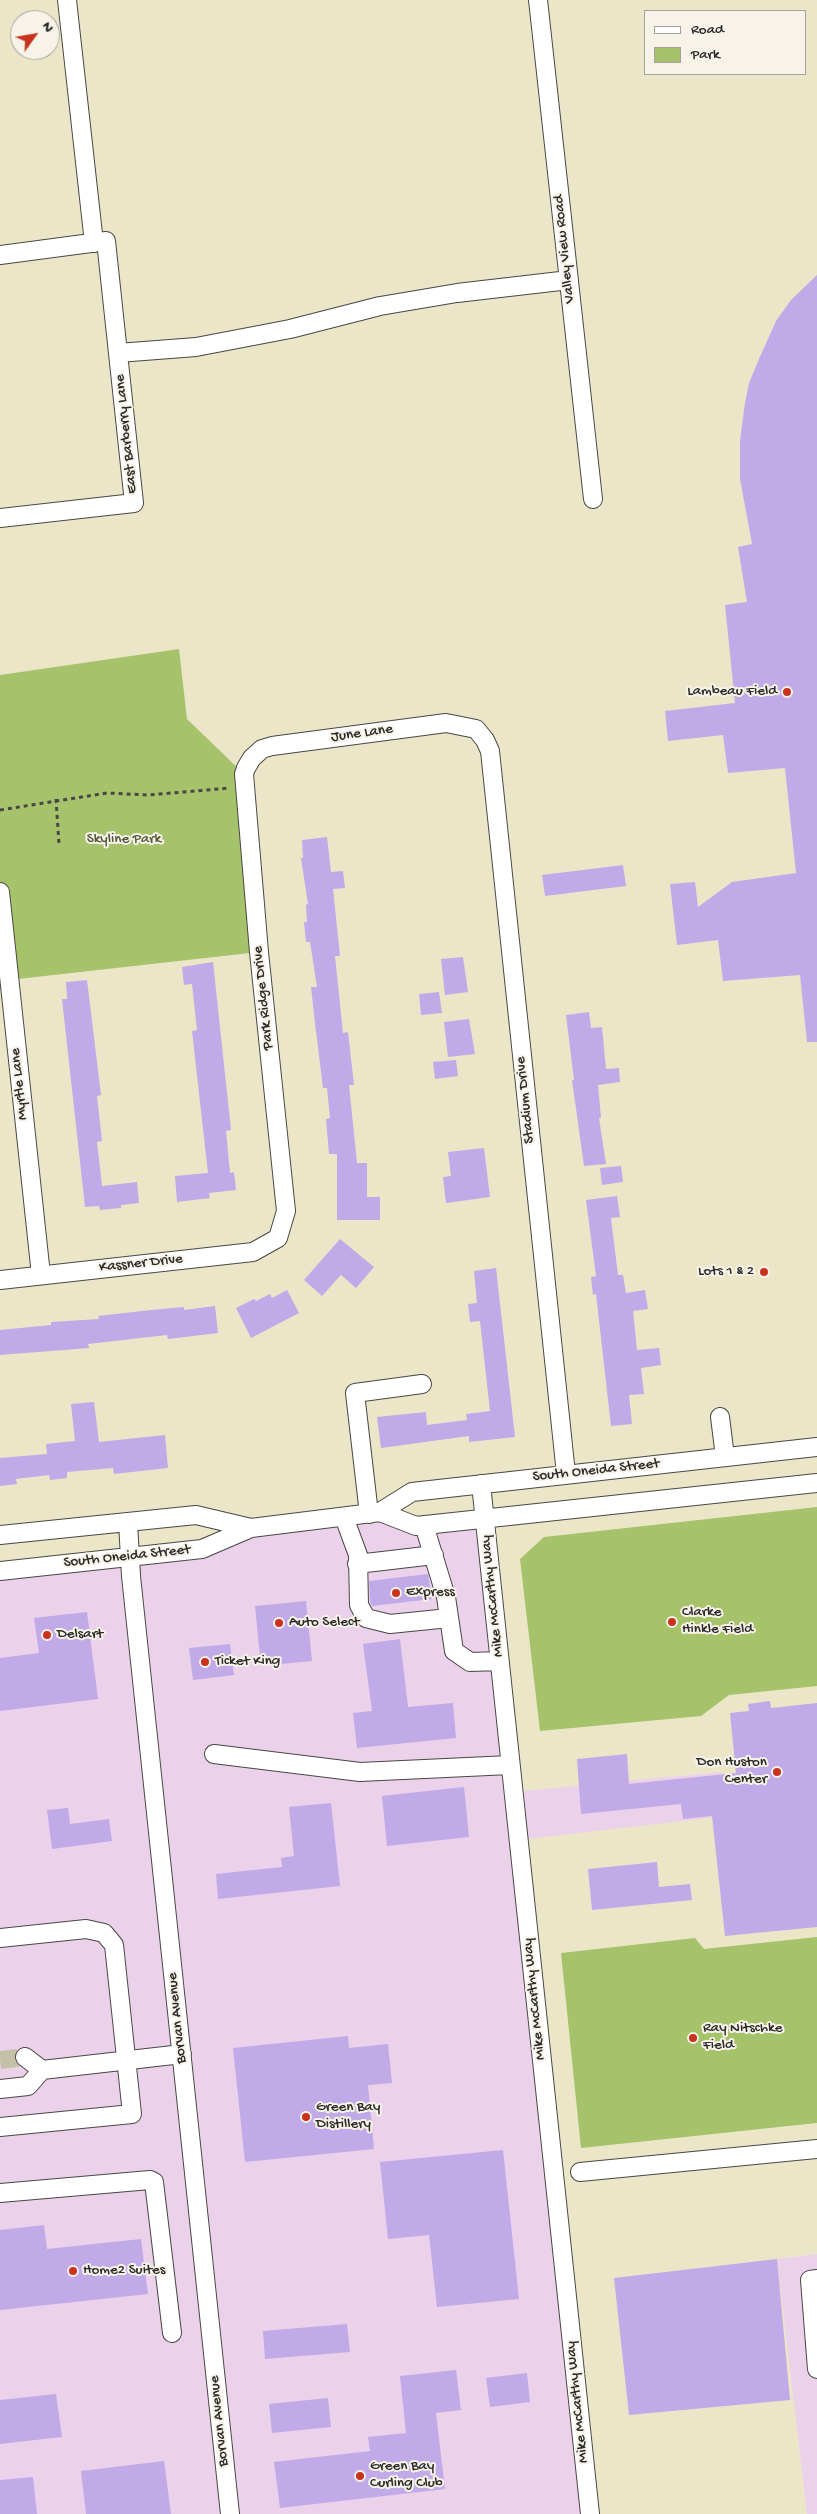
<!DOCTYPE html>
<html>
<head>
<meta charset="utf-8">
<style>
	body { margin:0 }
	#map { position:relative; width:817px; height:2514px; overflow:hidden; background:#ece6c9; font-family:"Gochi Hand",sans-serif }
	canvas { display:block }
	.legend { position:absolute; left:644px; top:10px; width:162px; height:65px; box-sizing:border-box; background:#f7f3e8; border:1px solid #a5a39c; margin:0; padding:6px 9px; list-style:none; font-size:15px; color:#2b2b2b }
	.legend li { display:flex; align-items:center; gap:10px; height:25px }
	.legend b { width:25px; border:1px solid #a5a39c }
	.north { position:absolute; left:10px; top:10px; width:50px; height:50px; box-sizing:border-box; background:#f7f3e8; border:1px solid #a5a39c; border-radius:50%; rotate:58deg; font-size:14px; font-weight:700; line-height:20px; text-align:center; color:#2b2b2b }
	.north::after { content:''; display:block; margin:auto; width:18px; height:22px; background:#c8321e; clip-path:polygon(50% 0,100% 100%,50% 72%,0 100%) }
</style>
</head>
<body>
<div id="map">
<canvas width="817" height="2514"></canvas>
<ul class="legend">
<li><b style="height:6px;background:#fff"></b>Road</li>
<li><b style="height:14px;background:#a6c36b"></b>Park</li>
</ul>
<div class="north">N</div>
</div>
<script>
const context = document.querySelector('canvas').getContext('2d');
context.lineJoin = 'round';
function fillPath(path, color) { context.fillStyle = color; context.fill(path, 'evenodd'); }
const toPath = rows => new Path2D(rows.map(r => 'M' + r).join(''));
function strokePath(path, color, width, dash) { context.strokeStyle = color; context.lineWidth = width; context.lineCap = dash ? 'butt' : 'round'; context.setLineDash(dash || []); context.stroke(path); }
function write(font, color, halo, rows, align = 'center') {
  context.font = font + ' "Gochi Hand",sans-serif'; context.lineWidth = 4; context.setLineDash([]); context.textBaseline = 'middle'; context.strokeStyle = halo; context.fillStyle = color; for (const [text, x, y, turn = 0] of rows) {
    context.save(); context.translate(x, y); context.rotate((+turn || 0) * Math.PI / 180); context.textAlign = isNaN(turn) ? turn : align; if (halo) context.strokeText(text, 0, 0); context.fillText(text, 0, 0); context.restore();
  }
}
fillPath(toPath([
	[380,1512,416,1526,485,1518,513,1792,721,1772,726,1816,519,1840,590,2514,0,2514,0,1571,130,1558,251,1528],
	[817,2254,817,2514,807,2514,777,2259]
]), '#ecd1eb');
fillPath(toPath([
	[179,649,187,719,244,774,259,952,9,980,0,892,0,675],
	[817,1507,817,1686,729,1695,701,1716,540,1731,520,1559,544,1537],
	[817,1937,817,2123,581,2148,561,1953,695,1938,704,1949]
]), '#a6c36b');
fillPath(toPath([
	[817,275,817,1042,807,1042,800,975,723,981,718,940,677,945,670,884,695,882,698,907,732,882,796,873,785,768,728,773,723,735,668,741,665,711,735,703,725,605,747,602,738,547,752,544,740,479,740,441,745,403,749,383,759,359,776,321,791,300],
	[327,837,331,872,343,871,345,888,333,889,340,956,335,956,343,1033,348,1032,354,1085,349,1085,357,1163,367,1163,367,1197,380,1197,380,1220,337,1220,337,1154,329,1154,326,1119,330,1118,327,1088,323,1088,315,1023,311,987,317,987,310,942,306,942,304,922,307,922,306,905,308,904,301,858,303,858,302,840],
	[623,865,626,886,545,896,542,875],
	[463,957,468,992,445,995,441,959],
	[213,962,231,1130,226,1131,230,1173,234,1172,236,1190,209,1193,210,1198,177,1202,175,1176,208,1173,192,1031,197,1030,192,984,184,985,182,967],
	[87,980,101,1095,97,1096,102,1141,97,1142,102,1186,137,1182,139,1203,121,1205,121,1208,100,1210,99,1206,85,1207,62,999,67,999,66,982],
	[439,992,442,1013,421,1015,419,994],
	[589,1012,591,1028,602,1027,606,1069,619,1068,620,1082,598,1085,601,1118,599,1118,606,1164,584,1166,572,1080,574,1080,566,1015],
	[469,1019,475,1054,448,1057,444,1022],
	[456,1060,458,1076,435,1079,433,1062],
	[484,1148,490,1197,446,1203,443,1177,451,1176,448,1152],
	[621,1166,623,1182,602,1185,600,1168],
	[617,1196,620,1217,611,1218,618,1275,623,1275,626,1293,645,1290,648,1309,633,1311,637,1350,659,1348,661,1365,641,1368,644,1394,629,1395,632,1424,611,1426,596,1294,593,1295,591,1277,596,1276,586,1200],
	[340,1239,374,1267,356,1288,341,1275,322,1296,304,1280],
	[496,1268,515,1437,469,1442,469,1436,381,1448,377,1417,426,1412,427,1425,467,1420,466,1414,490,1411,480,1321,470,1322,468,1304,477,1303,474,1271],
	[287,1290,299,1313,251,1338,236,1308,254,1299,256,1301,270,1294,272,1298],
	[215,1306,218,1333,168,1339,167,1335,88,1344,89,1348,0,1355,0,1330,51,1325,51,1322,99,1319,98,1316,151,1310,184,1307,184,1310],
	[94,1402,99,1442,165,1435,168,1468,114,1474,113,1468,67,1472,67,1478,50,1480,49,1475,16,1479,17,1484,0,1486,0,1458,47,1454,46,1444,75,1441,71,1404],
	[428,1574,432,1599,372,1606,370,1602,369,1581],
	[306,1601,312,1661,261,1666,255,1606],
	[87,1612,98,1699,0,1711,0,1658,39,1653,34,1618],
	[400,1639,408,1707,453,1703,456,1738,357,1748,353,1713,372,1711,363,1644],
	[230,1644,234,1675,193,1680,189,1648],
	[770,1701,771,1708,817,1703,817,1927,725,1936,712,1816,683,1819,681,1804,581,1814,577,1759,627,1754,629,1784,736,1773,730,1713,749,1711,748,1704],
	[464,1787,469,1837,387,1846,382,1796],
	[331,1803,340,1886,218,1899,216,1874,282,1867,281,1858,294,1856,289,1807],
	[68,1808,70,1824,109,1819,112,1841,52,1849,47,1810],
	[657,1862,659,1887,690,1884,692,1900,592,1910,588,1869],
	[348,2036,349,2048,388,2044,392,2083,368,2085,374,2149,245,2162,233,2048],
	[503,2150,519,2299,437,2307,429,2235,388,2239,380,2162],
	[44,2225,47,2249,141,2239,148,2294,0,2310,0,2230],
	[777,2259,790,2400,629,2415,614,2278],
	[347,2324,350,2352,265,2359,263,2331],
	[456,2370,461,2410,436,2413,445,2489,280,2508,274,2462,370,2451,368,2437,406,2433,400,2376],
	[527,2373,530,2402,490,2407,486,2378],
	[56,2394,62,2437,0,2444,0,2400],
	[328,2398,331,2427,272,2433,269,2404],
	[164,2461,171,2514,86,2514,81,2471],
	[33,2477,37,2514,0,2514,0,2480]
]), '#c0aae7');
strokePath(toPath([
	[0,2060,25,2057]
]), '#c5c1a9', 18, [18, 9]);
const minor = toPath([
	[67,0,94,243],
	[538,0,593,499],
	[0,255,106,241,134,503,0,518],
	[118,353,196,347,290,329,380,306,457,293,569,280],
	[0,892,41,1275],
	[0,1280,253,1252,278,1238,286,1211,259,952,244,774,246,768,252,758,262,749,272,746,446,723,476,729,485,740,490,751,566,1474],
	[720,1417,725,1457],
	[481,1484,590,2514],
	[380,1512,416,1526,817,1483],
	[369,1514,355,1393,422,1384],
	[344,1517,358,1555,359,1605,366,1618,390,1624,449,1618],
	[128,1522,131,1576,230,2514],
	[424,1525,446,1597,454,1651,470,1662,499,1661],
	[0,1535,196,1515,251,1528],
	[357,1564,434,1555],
	[0,1571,202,1549,251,1528,380,1512,412,1492,817,1447],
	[214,1754,360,1772,510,1765],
	[0,1938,86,1929,104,1933,114,1945,132,2114,0,2127],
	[25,2057,42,2070,182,2054],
	[0,2089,28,2086,42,2070],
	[580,2172,817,2149],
	[0,2193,150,2180,154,2182,172,2333],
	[817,2279,810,2280,817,2369]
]);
strokePath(minor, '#484743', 20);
strokePath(toPath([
	[56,799,59,844],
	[0,810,107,793,148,795,230,788]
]), '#484743', 3, [4, 4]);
strokePath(minor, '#fff', 18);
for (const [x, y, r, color] of [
	[787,692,5,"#c8321e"],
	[764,1272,5,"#c8321e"],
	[396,1593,5,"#c8321e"],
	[672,1622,5,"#c8321e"],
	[279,1623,5,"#c8321e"],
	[47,1635,5,"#c8321e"],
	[205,1662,5,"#c8321e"],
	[777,1772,5,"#c8321e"],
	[693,2038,5,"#c8321e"],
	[306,2117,5,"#c8321e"],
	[73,2271,5,"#c8321e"],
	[360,2476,5,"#c8321e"]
]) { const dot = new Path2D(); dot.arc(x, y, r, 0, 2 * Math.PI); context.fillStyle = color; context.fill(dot); strokePath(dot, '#f7f3e8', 2); }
write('15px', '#2b2b2b', '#f7f3e8', [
	["Valley View Road",565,249,-96],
	["East Barberry Lane",127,434,-96],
	["June Lane",362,734,-8],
	["Park Ridge Drive",264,998,-96],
	["Myrtle Lane",20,1084,-96],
	["Stadium Drive",526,1100,-96],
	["Kassner Drive",141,1264,-6],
	["South Oneida Street",596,1471,-6],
	["South Oneida Street",127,1557,-6],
	["Mike McCarthy Way",493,1596,-96],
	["Mike McCarthy Way",535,1999,-96],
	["Borvan Avenue",178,2018,-96],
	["Mike McCarthy Way",578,2402,-96],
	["Borvan Avenue",220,2421,-96]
]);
write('15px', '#2b2b2b', '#f7f3e8', [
	["Lambeau Field",777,692,"right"],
	["Lots 1 & 2",754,1272,"right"],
	["Express",406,1593],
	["Clarke",682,1613],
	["Hinkle Field",682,1630],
	["Auto Select",289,1623],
	["Delsart",57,1635],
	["Ticket King",215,1662],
	["Don Huston",767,1763,"right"],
	["Center",767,1780,"right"],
	["Ray Nitschke",703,2029],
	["Field",703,2046],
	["Green Bay",316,2108],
	["Distillery",316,2125],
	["Home2 Suites",83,2271],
	["Green Bay",370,2467],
	["Curling Club",370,2484]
], 'left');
write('15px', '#50593e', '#f7f3e8', [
	["Skyline Park",124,840]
]);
</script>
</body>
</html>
